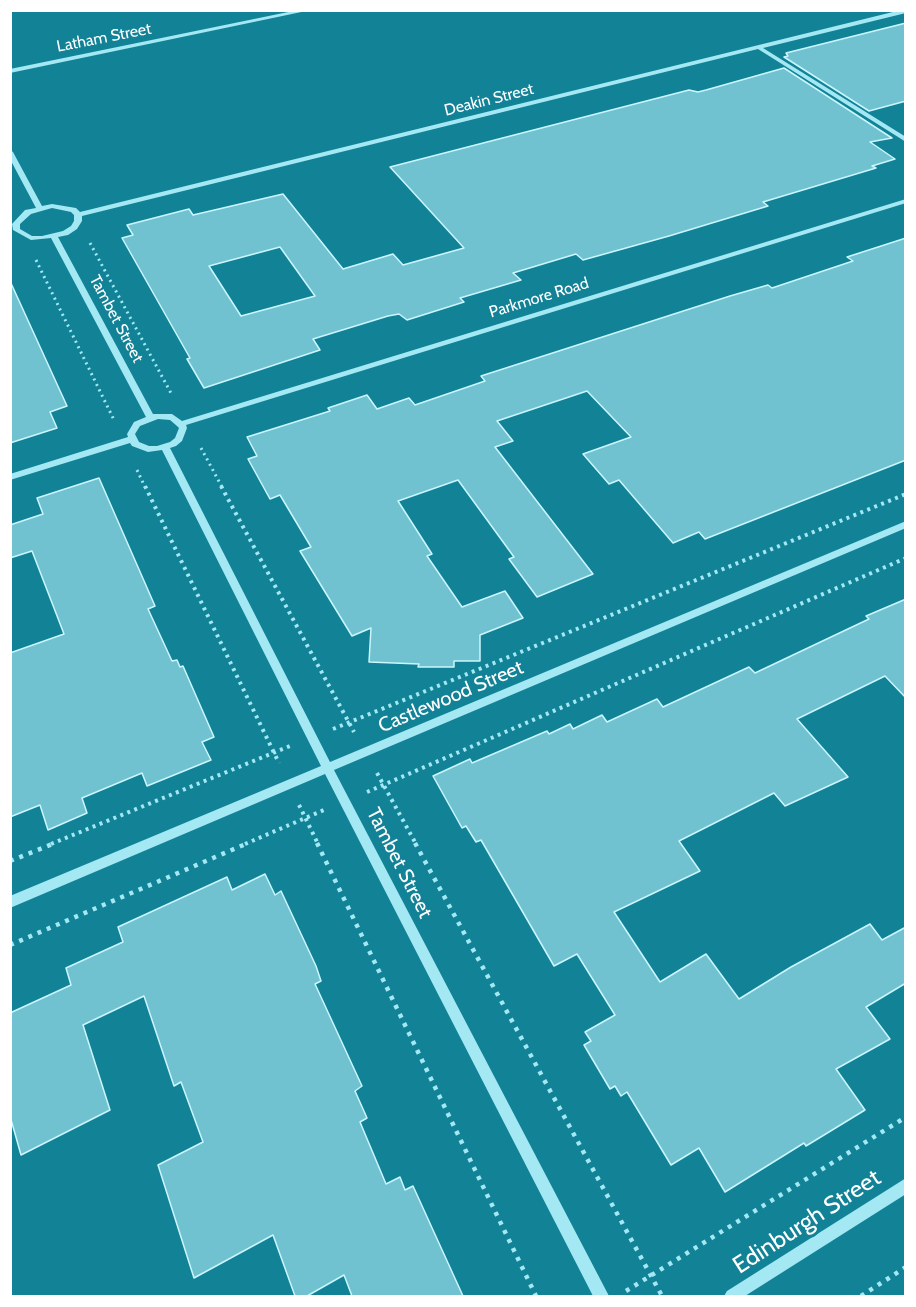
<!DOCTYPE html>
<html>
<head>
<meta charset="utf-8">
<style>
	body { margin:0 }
	#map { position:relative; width:916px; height:1307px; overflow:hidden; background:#128297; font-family:Cabin,sans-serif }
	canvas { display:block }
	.frame { position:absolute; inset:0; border:12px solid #fff; pointer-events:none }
</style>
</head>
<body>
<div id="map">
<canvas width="916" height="1307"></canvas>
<div class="frame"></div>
</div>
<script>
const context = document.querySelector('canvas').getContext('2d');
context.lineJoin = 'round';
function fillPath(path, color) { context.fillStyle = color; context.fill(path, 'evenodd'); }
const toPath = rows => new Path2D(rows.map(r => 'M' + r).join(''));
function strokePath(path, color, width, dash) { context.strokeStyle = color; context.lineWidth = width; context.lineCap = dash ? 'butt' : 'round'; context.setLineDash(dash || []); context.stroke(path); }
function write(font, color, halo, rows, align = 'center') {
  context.font = font + ' Cabin,sans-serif'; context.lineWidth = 6; context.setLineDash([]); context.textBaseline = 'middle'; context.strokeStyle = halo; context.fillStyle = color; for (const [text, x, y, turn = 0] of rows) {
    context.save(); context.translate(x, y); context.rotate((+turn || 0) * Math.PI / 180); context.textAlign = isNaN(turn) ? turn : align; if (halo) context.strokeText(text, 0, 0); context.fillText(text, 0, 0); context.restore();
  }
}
const building = toPath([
	[906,23,906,101,869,111,784,57,788,56,786,53,906,23],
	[784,68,892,138,870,142,895,159,872,166,876,168,763,202,768,206,669,236,583,260,576,254,513,273,521,280,460,298,464,302,407,320,399,314,388,316,313,339,320,350,204,388,187,359,190,358,122,238,133,235,127,225,189,209,193,215,283,194,343,269,393,254,403,265,464,248,390,167,689,90,698,92,706,90,784,68],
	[280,247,315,296,241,316,209,266,280,247],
	[906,238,906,460,705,539,699,532,673,543,619,480,609,484,583,454,631,437,587,391,497,421,513,441,495,447,593,574,537,597,509,559,514,557,458,480,398,501,432,554,427,556,462,607,505,591,523,618,480,635,480,661,454,661,454,667,418,667,419,664,369,662,371,628,352,636,300,551,311,547,280,495,270,499,248,459,257,456,247,437,330,411,328,408,367,395,377,409,409,398,415,405,485,381,481,376,730,296,768,285,772,288,853,261,847,257,906,238],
	[10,281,67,406,50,412,57,428,10,443,10,281],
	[99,478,155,606,148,609,172,661,177,660,180,667,183,666,214,737,202,742,211,760,147,786,142,773,82,798,87,813,48,830,40,805,10,817,10,653,64,634,32,551,10,558,10,525,43,514,37,498,99,478],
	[906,599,906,698,885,676,797,719,848,777,785,806,774,793,679,841,700,871,614,912,660,982,706,954,739,999,791,967,870,924,882,940,906,927,906,983,866,1007,890,1039,836,1069,865,1110,806,1146,804,1143,725,1192,699,1148,671,1165,627,1092,621,1096,615,1086,610,1089,584,1045,591,1041,585,1032,615,1015,577,954,554,966,481,840,476,842,466,826,462,828,433,776,470,759,472,763,547,731,549,734,570,724,573,729,602,715,607,722,657,699,663,707,749,667,755,673,869,619,866,616,906,599],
	[265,874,275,895,281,891,316,966,321,981,315,984,362,1086,355,1091,367,1118,360,1122,386,1184,400,1177,405,1190,413,1186,463,1296,352,1296,344,1275,307,1296,295,1296,273,1235,194,1278,158,1165,203,1142,181,1082,174,1086,144,996,83,1025,110,1110,21,1155,10,1116,10,1013,71,985,66,968,123,942,118,927,227,877,232,890,265,874]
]);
fillPath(building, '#70c2d0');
strokePath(building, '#cbf6fd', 1.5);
strokePath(toPath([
	[90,243,172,395],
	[36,260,114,420],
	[201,448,222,487],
	[137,470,145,487]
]), '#a3e8f3', 3, [2, 4]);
strokePath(toPath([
	[145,486,279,763],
	[221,486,354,732],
	[333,729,906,494],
	[377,773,416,844],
	[367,792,906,558],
	[299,805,318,844],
	[51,844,290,746],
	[245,844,324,810]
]), '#a3e8f3', 4, [3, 4.5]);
strokePath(toPath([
	[317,843,536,1296],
	[415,843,662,1296],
	[10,861,55,843],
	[10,945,248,843],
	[626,1291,906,1117],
	[861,1296,906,1267]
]), '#a3e8f3', 4.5, [4, 6]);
fillPath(toPath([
	[298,10,311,10,10,73,10,69,298,10],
	[901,10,906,10,906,13,763,48,906,137,906,142,758,49,82,216,82,221,77,229,68,235,58,237,153,414,172,414,182,421,906,199,906,203,186,425,187,428,182,441,176,446,170,448,330,762,906,521,906,528,334,770,609,1296,593,1296,325,774,10,908,10,896,321,766,162,450,148,452,132,446,130,443,10,480,10,474,128,437,127,434,134,422,146,417,51,238,31,240,13,230,12,224,25,210,36,208,10,159,10,150,13,152,42,206,52,204,76,208,80,212,901,10],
	[52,208,71,212,74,215,74,221,71,226,63,231,42,236,32,236,20,229,20,224,31,214,52,208],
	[158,419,170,420,177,426,179,428,175,438,170,442,157,446,149,446,139,442,135,434,140,426,158,419],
	[906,1178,906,1194,745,1296,724,1296,727,1291,906,1178]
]), '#a3e8f3');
write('16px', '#fff', '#128297', [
	["Latham Street",104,38,-11],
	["Deakin Street",489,100,-14],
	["Parkmore Road",539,298,-17],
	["Tambet Street",116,319,62]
]);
write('20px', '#fff', '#128297', [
	["Castlewood Street",451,697,-23],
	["Tambet Street",399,863,63]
]);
write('24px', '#fff', '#128297', [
	["Edinburgh Street",807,1222,-33]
]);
</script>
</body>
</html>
